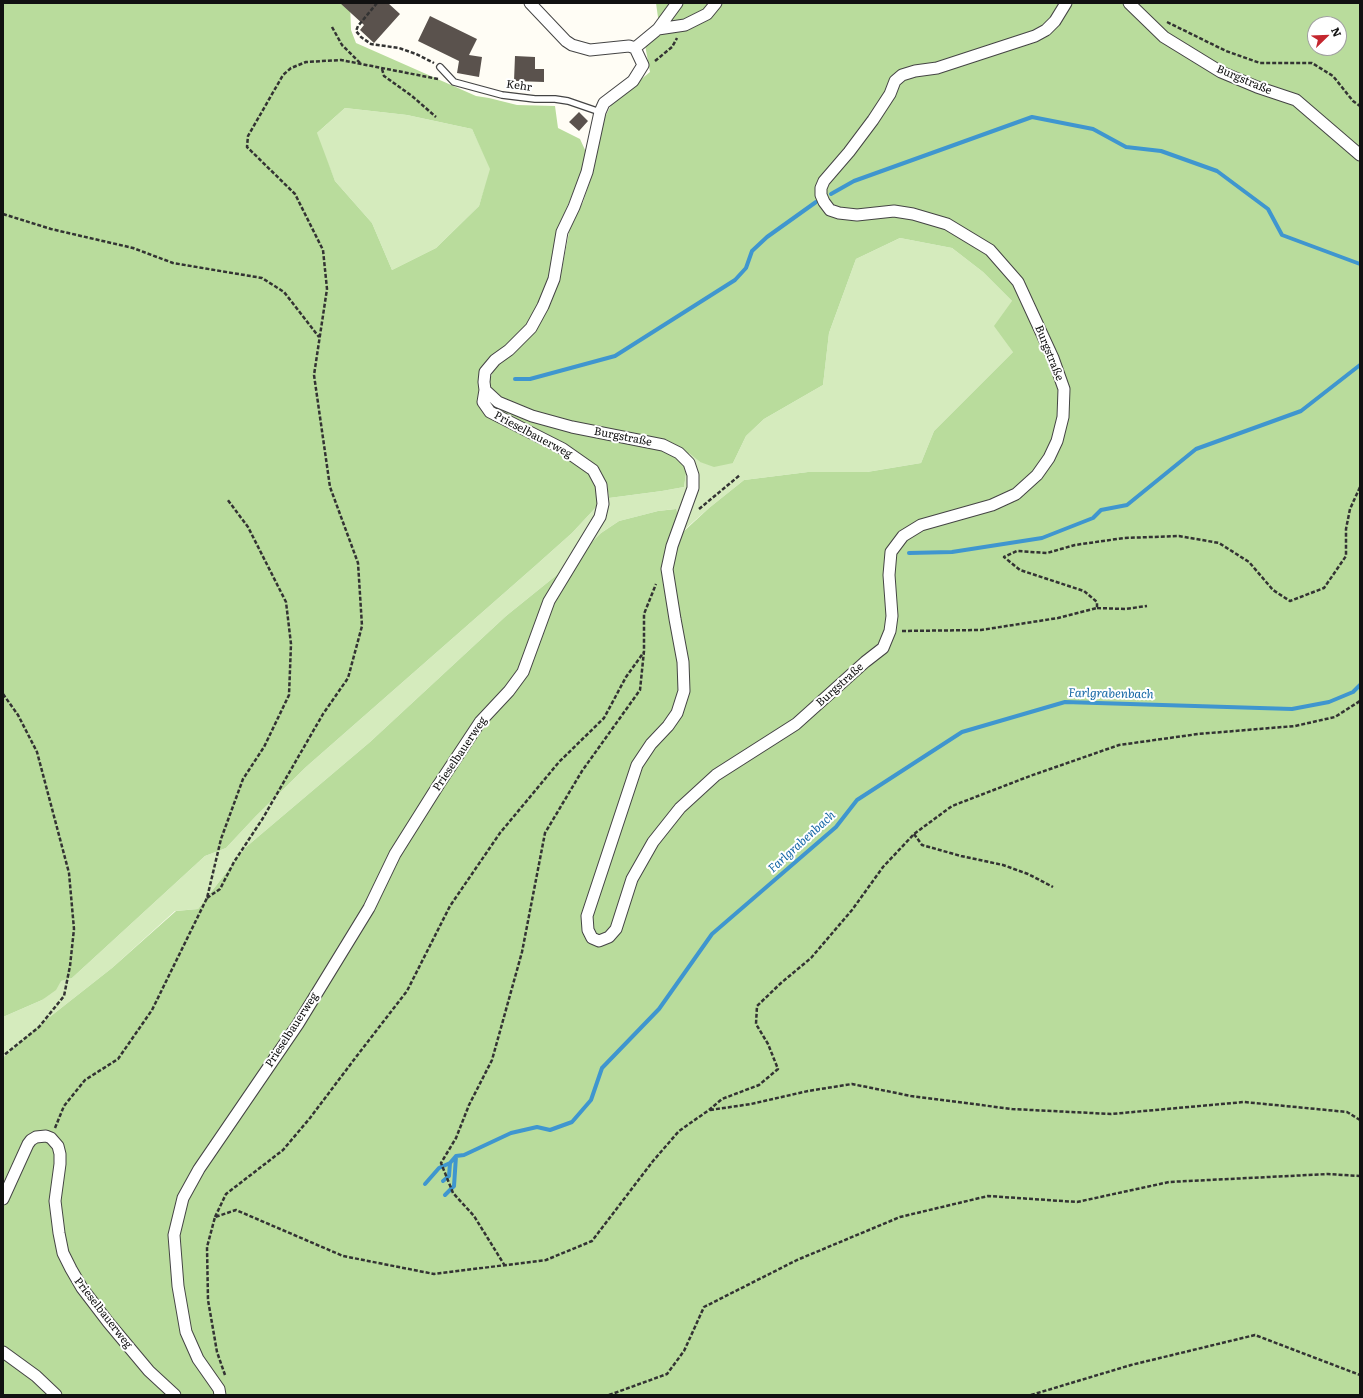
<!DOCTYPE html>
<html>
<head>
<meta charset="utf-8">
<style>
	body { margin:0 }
	#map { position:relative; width:1363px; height:1398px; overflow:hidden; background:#fffdf5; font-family:Literata,serif }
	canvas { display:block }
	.frame { position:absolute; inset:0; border:4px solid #111; pointer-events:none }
	.north { position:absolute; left:1307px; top:16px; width:40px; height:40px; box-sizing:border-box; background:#fff; border:1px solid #a0a0a0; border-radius:50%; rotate:67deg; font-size:11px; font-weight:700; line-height:16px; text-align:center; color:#111 }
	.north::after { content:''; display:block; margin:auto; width:14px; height:18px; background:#c4262e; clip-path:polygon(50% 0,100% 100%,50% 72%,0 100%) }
</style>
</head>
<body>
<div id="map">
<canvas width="1363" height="1398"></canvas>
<div class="frame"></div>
<div class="north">N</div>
</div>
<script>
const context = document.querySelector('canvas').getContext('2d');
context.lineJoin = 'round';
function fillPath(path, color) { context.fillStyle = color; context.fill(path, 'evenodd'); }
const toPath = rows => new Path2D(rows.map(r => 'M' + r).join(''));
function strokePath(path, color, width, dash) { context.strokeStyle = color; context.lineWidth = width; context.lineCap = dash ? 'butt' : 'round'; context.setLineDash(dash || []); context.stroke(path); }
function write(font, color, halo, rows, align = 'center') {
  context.font = font + ' Literata,serif'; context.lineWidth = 4; context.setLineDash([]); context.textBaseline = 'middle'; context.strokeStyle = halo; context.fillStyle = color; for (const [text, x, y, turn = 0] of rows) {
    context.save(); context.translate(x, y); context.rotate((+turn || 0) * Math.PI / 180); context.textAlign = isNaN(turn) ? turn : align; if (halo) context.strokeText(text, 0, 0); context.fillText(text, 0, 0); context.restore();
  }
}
fillPath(toPath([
	[345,108,407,115,472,129,491,169,479,206,436,248,392,270,372,223,335,181,316,134],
	[900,238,952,248,983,272,1012,301,1013,352,934,431,921,463,867,472,808,472,744,480,709,508,682,532,675,509,658,511,619,521,601,533,563,570,506,616,370,742,246,847,198,909,175,911,112,968,37,1027,3,1058,3,1017,42,1000,60,981,72,978,205,856,226,848,256,816,306,767,535,566,572,533,599,504,609,498,662,491,684,487,689,452,700,462,733,463,746,436,764,419,823,385,829,333,856,259]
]), '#d5ebbd');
fillPath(toPath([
	[3,3,350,3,351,30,356,43,476,96,489,98,517,105,555,106,558,128,580,139,586,152,581,172,558,230,552,266,541,302,528,325,485,365,487,415,506,427,543,443,589,472,596,486,599,504,572,533,535,566,306,767,256,816,226,848,205,856,72,978,61,981,56,990,42,1000,3,1017],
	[345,108,407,115,472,129,490,169,479,206,436,248,392,270,372,223,335,181,317,133],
	[656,3,1360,3,1360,1395,3,1395,3,1058,37,1027,112,968,176,911,198,909,246,847,370,742,506,616,563,570,601,533,619,521,658,511,676,509,683,532,709,508,744,480,808,472,867,472,921,463,934,431,1013,352,994,326,1012,301,983,272,952,248,900,238,856,259,829,333,823,385,764,419,746,436,733,463,714,467,700,462,689,453,684,487,662,491,609,498,607,484,598,471,576,451,503,414,493,406,490,400,490,379,495,366,520,347,537,327,551,303,562,268,570,227,583,202,594,169,603,121,612,103,650,72,645,45,660,32],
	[1315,24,1339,24,1339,48,1315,48]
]), '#b9dc9c');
strokePath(toPath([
	[831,194,854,181,1032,117,1093,129,1126,147,1161,151,1217,171,1268,209,1282,235,1360,264],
	[515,379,530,379,615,356,735,280,746,268,752,251,767,237,816,202],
	[909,553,952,552,1042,538,1093,518,1101,510,1127,505,1196,449,1301,411,1360,365],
	[443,1181,449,1176,450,1163],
	[425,1184,439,1168,450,1163,456,1156,464,1155,511,1133,537,1127,550,1130,572,1122,591,1100,602,1068,659,1009,712,934,836,827,857,800,962,732,1065,702,1292,709,1329,702,1353,692,1360,685],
	[445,1195,454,1186,456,1156]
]), '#3f96cf', 4);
fillPath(toPath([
	[340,3,388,3,400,14,374,43,360,30,364,25],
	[430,16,477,39,469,55,482,57,479,77,457,73,459,61,418,41],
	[515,56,535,57,535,69,544,69,544,82,514,81],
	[579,112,588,121,579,131,569,122]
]), '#5a524d');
const service = toPath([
	[440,67,454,82,502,95,535,99,555,99,568,101,600,112]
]);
const minor = toPath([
	[530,3,566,41,572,45,590,50,629,46,635,48],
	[1129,3,1164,37,1221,72,1257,87,1296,100,1360,155],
	[658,29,685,25,707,14,716,3],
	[635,48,658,29,677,3],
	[485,390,498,402,532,416,572,427,663,445,679,453,689,463,693,475,693,488,672,546,667,569,675,619,683,662,684,691,677,713,668,726,651,744,637,765,587,916,588,930,592,938,599,941,609,937,616,929,632,879,653,842,680,808,716,775,796,724,865,662,883,648,890,631,892,616,889,575,891,552,903,536,921,525,992,505,1016,494,1037,475,1049,458,1057,441,1063,417,1064,389,1053,358,1018,282,990,250,947,224,913,214,894,211,857,215,839,213,830,210,824,202,821,195,821,188,824,181,849,152,873,120,890,94,895,81,902,75,915,71,937,68,1035,36,1046,30,1055,21,1066,3],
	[3,1199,28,1144,31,1140,36,1137,46,1136,51,1138,58,1146,60,1154,60,1164,55,1201,59,1233,63,1253,71,1269,82,1288,108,1322,149,1371,175,1395],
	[3,1352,36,1376,56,1395],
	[220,1395,219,1389,198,1359,186,1332,178,1286,174,1235,183,1198,199,1169,298,1024,369,908,395,854,439,784,480,722,509,691,523,672,549,601,600,517,603,504,601,485,593,470,563,449,490,412,483,402,485,390,484,382,485,372,495,360,509,350,531,328,543,306,554,279,562,232,574,207,587,172,600,112,604,103,633,81,643,65,635,48]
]);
strokePath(service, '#444', 8);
strokePath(minor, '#444', 13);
strokePath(toPath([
	[377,3,358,26,356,31,361,37,371,44,399,48,416,54,434,63],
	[1167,22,1226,51,1260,63,1312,63,1333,76,1353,101,1360,106],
	[332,27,342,45,360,63],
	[655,61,672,47,677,38],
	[382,69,384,76,412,96,436,117],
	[3,214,51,229,133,248,173,263,262,278,284,292,319,337],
	[699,509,740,475],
	[1097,608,1125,609,1147,606],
	[902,631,981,630,1058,618,1097,608,1097,602,1084,591,1020,570,1004,557,1017,551,1047,553,1075,545,1124,538,1179,536,1219,543,1249,562,1273,590,1290,601,1324,588,1346,556,1346,529,1350,509,1360,487],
	[3,694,18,715,37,752,69,873,74,929,70,966,64,996,39,1027,3,1056],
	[914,834,922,845,961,856,1003,865,1028,874,1053,887],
	[207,898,220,889,234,862,263,818,323,714,348,678,362,626,358,563,330,487,314,375,327,289,323,250,295,194,247,147,248,136,283,75,291,68,306,62,341,60,438,79],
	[710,1110,751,1104,808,1091,852,1084,911,1096,1012,1109,1111,1114,1244,1102,1347,1112,1360,1120],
	[55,1128,64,1106,85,1080,118,1059,152,1010,207,898,221,839,243,779,264,747,289,695,291,644,286,602,248,527,227,499],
	[215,1217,226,1194,283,1150,310,1118,356,1057,407,991,450,906,500,833,559,762,604,718,626,677,644,652],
	[505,1266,474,1216,453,1193,441,1163,456,1138,469,1105,492,1060,522,952,545,833,582,771,640,690,644,651,644,614,656,584],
	[225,1375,217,1352,208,1300,207,1247,215,1217,236,1210,343,1256,434,1274,546,1260,592,1241,653,1161,679,1131,709,1110,722,1099,759,1085,778,1069,768,1044,756,1024,757,1006,781,983,811,958,852,910,883,867,914,834,952,806,1030,776,1119,745,1198,734,1295,726,1335,717,1360,701],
	[609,1395,667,1374,684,1351,704,1307,797,1260,900,1217,988,1196,1077,1202,1169,1182,1328,1174,1360,1176],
	[1031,1395,1131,1365,1255,1335,1360,1375]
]), '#333', 2.5, [4, 2]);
strokePath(service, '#fff', 5.5);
strokePath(minor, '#fff', 11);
write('11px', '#111', '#fff', [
	["Burgstraße",1244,80,23],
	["Kehr",519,86,8],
	["Burgstraße",1049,353,68],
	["Prieselbauerweg",533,435,28],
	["Burgstraße",623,437,11],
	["Burgstraße",840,685,-42],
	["Prieselbauerweg",460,754,-56],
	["Prieselbauerweg",292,1030,-57],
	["Prieselbauerweg",103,1313,52]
]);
write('italic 12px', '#1768a6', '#fff', [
	["Farlgrabenbach",1111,694,1],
	["Farlgrabenbach",802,842,-42]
]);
</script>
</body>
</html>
